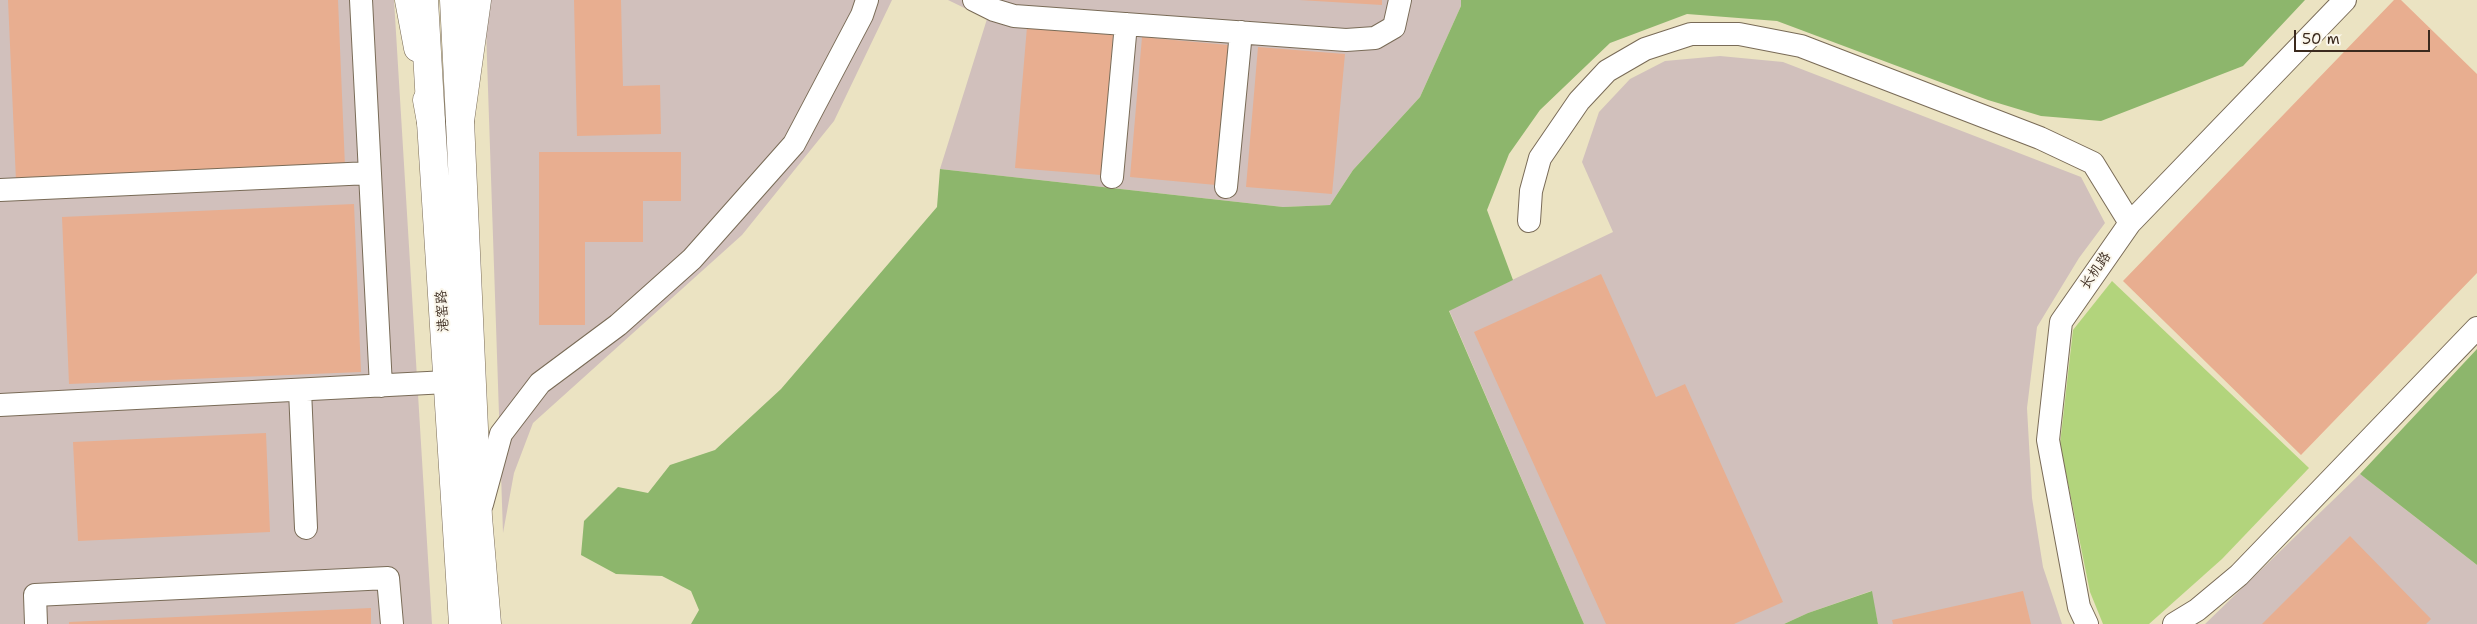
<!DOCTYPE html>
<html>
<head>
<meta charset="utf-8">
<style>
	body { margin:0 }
	#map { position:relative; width:2477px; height:624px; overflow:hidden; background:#ebe3c2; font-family:"Shantell Sans",sans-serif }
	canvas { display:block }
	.scale { position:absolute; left:2294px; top:30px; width:136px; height:22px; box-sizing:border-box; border:2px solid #3b2a1e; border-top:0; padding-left:6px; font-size:15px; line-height:18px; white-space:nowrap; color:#3b2a1e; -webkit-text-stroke:4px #fbf7ec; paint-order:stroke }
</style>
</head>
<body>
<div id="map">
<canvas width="2477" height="624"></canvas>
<div class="scale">50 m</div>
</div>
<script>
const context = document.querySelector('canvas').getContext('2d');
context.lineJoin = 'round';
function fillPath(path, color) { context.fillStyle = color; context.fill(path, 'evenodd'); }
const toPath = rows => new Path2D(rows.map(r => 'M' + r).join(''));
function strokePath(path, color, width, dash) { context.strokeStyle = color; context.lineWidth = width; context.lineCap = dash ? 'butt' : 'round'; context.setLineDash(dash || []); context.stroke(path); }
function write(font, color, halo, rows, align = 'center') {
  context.font = font + ' "Shantell Sans","LXGW WenKai TC",sans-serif'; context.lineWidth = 4; context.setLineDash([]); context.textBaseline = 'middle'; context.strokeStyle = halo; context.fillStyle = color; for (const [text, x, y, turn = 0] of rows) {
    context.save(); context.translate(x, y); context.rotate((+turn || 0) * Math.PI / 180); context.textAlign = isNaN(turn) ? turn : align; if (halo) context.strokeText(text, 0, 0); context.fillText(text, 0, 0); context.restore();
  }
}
fillPath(toPath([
	[0,0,394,0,432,624,0,624],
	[485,0,892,0,834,121,742,235,533,423,514,473,503,533],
	[948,0,1461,0,1461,6,1420,97,1353,170,1330,205,1283,207,940,169,987,19],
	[1720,56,1783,62,2081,177,2105,223,2079,258,2037,327,2027,408,2032,498,2043,567,2062,624,1878,624,1871,591,1808,613,1784,624,1584,624,1449,310,1613,232,1582,162,1599,112,1630,79,1665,61],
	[2360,474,2477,565,2477,624,2205,624]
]), '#d1c0bc');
fillPath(toPath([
	[2112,281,2309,468,2222,559,2149,624,2103,624,2090,592,2060,444,2073,330]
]), '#b2d47c');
fillPath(toPath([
	[1461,0,2305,0,2243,66,2101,121,2041,116,1988,100,1777,21,1687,14,1610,43,1540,110,1509,154,1487,210,1513,280,1449,311,1584,624,691,624,699,610,691,591,662,576,616,574,581,555,584,521,618,487,648,493,670,465,715,450,781,389,937,207,940,169,1283,207,1330,205,1353,170,1420,97,1461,6],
	[2477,349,2477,565,2360,474],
	[1872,591,1878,624,1784,624,1808,613]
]), '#8db66c');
fillPath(toPath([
	[8,0,338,0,345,167,16,181],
	[574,0,621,0,623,86,660,85,661,134,577,136],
	[1299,0,1382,0,1382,5],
	[2394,0,2401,0,2477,74,2477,273,2301,455,2123,281],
	[1027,27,1113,35,1101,175,1015,168],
	[1142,37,1228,45,1216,185,1130,177],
	[1258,47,1345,54,1332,194,1246,187],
	[539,152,681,152,681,201,643,201,643,242,585,242,585,325,539,325],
	[354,204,361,372,69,384,62,217],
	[1601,274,1656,397,1685,384,1783,602,1734,624,1606,624,1474,332],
	[266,433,270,532,78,541,73,442],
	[2350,536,2431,619,2426,624,2262,624],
	[2023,591,2031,624,1893,624,1892,620],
	[371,608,371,624,69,624,69,622]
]), '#e8ae90');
const minor = toPath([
	[361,0,381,386],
	[974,0,994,10,1014,16,1346,40,1375,38,1394,27,1400,0],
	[1112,177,1126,24],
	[1226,187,1241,32],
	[0,190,370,173],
	[1529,221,1531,191,1540,158,1579,101,1607,71,1645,49,1691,34,1739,34,1801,46,2040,138,2093,163,2130,223],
	[300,390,306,528],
	[0,405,447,382],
	[482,504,501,434,540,383,618,325,692,259,794,144,862,15,867,0],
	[36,624,35,595,388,578,392,624],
	[2087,624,2079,607,2048,440,2061,322,2130,223,2345,0],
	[2174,624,2197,610,2239,575,2477,328]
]);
const major = toPath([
	[409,0,418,48],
	[477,0,460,121,478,517,487,624],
	[427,100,431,122,463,624]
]);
const highway = toPath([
	[424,0,431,122],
	[454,0,460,121]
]);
strokePath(minor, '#796b57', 24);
strokePath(major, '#796b57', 29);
strokePath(highway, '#796b57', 29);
strokePath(minor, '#fff', 22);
strokePath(major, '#fff', 28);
strokePath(highway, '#fff', 28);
write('14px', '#3b2a1e', '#fbf7ec', [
	["长机路",2096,271,-55],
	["港窑路",443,311,-94]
]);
</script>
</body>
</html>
